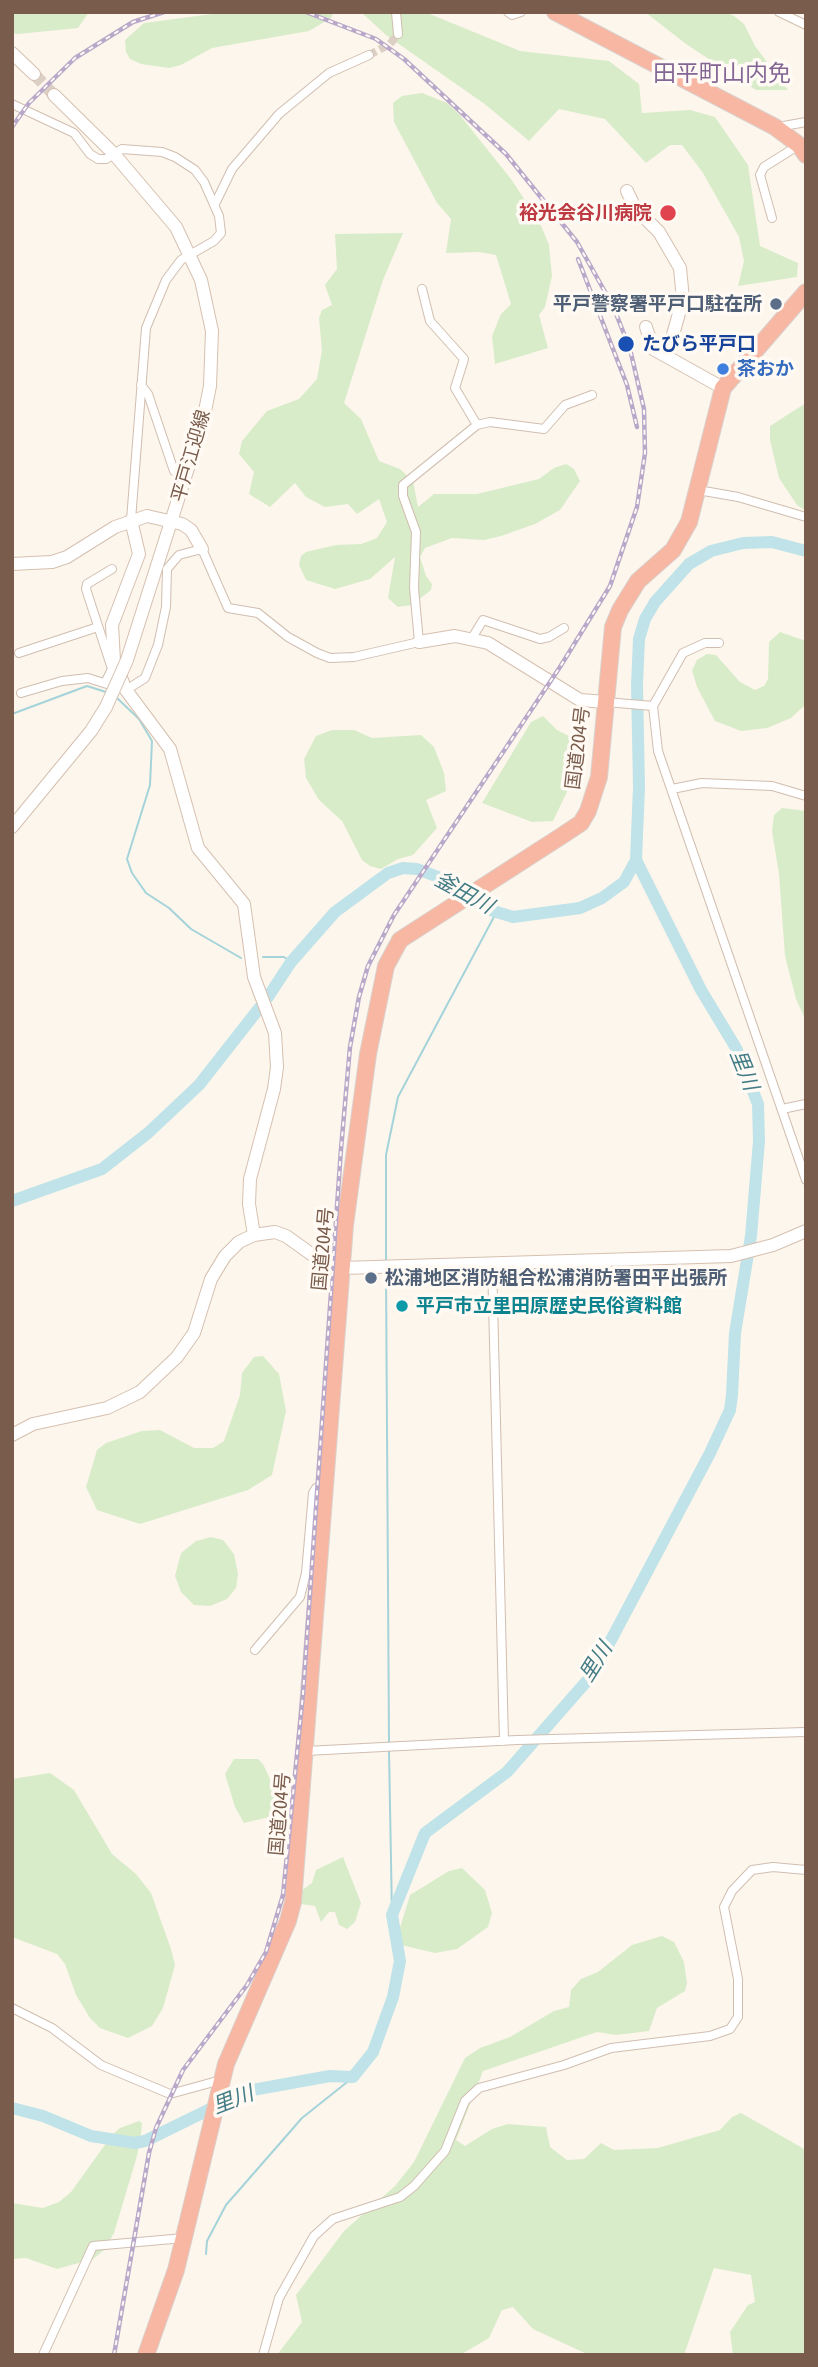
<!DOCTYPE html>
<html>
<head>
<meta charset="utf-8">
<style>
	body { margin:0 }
	#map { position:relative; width:818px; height:2367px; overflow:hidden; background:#fdf6ec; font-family:"Asap Condensed",sans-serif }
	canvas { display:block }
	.frame { position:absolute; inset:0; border:14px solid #7a5c4d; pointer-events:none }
</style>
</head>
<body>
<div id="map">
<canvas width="818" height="2367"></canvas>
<div class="frame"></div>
</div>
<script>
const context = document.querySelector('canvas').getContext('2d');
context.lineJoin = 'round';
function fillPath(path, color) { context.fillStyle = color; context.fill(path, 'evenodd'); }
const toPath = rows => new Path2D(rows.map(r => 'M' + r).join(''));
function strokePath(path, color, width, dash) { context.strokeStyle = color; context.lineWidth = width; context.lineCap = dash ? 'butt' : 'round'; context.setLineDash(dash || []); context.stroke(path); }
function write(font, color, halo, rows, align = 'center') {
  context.font = font + ' "Asap Condensed","Noto Sans JP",sans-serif'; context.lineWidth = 7; context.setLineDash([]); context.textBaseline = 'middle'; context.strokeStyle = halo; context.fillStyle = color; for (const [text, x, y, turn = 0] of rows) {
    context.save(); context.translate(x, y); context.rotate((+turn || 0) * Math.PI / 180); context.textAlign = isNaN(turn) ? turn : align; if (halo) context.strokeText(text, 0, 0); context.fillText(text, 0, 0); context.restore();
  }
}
fillPath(toPath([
	[12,12,89,12,78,28,18,34,12,33],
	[227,12,334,12,331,18,309,31,212,48,181,65,169,68,141,64,130,59,126,52,125,40,144,23],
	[361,12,425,12,520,51,609,61,639,84,642,113,690,110,715,117,748,165,760,246,798,263,797,277,738,286,744,261,739,237,703,173,682,145,670,145,646,163,605,119,559,109,529,141,486,105,386,35],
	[645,12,727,12,734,16,744,24,755,46,788,90,756,90,686,44],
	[422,93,447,103,459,114,511,179,540,223,549,245,552,276,545,307,539,315,548,348,495,364,492,336,501,314,511,304,496,255,479,252,446,253,451,219,437,203,394,122,393,103,402,96],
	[403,233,383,280,344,403,361,419,379,461,400,469,413,481,418,507,434,494,477,494,539,479,554,468,566,464,574,469,580,481,560,510,535,524,501,536,484,540,452,538,425,548,420,557,426,576,432,584,431,590,412,605,398,607,388,598,395,557,370,579,335,589,306,580,299,565,301,556,306,552,336,545,361,544,377,538,387,522,379,499,357,514,348,504,325,507,306,497,295,483,270,507,249,494,254,472,239,454,242,441,267,411,299,399,317,379,322,350,319,318,322,310,332,305,325,285,337,269,335,234],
	[806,403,806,511,797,505,779,478,770,440,770,426],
	[780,632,806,641,806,704,791,718,767,728,741,731,715,721,697,687,692,670,697,660,707,654,716,655,740,682,755,690,764,686,768,679,769,642],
	[543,716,557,730,573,738,580,758,578,769,553,821,532,822,482,803,531,722],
	[332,730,354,730,372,738,421,735,434,747,444,773,446,791,426,800,437,828,413,855,398,859,381,869,370,866,362,860,342,821,319,800,306,778,304,759,316,736],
	[782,808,806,811,806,1021,796,999,785,956,779,874,772,831,774,815],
	[263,1356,279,1374,286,1411,272,1475,248,1490,140,1524,97,1510,86,1487,97,1450,106,1443,142,1431,160,1430,194,1448,213,1448,224,1441,240,1395,242,1373,254,1357],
	[211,1537,223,1540,234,1554,238,1574,236,1588,227,1599,210,1606,194,1605,181,1592,175,1576,181,1553,196,1541],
	[234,1759,258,1759,263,1764,274,1788,276,1803,269,1817,244,1823,235,1807,225,1774],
	[50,1773,74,1790,112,1854,136,1874,151,1893,171,1949,175,1965,163,2008,152,2026,128,2038,100,2028,90,2018,76,1995,65,1964,57,1954,12,1937,12,1779],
	[343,1857,361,1903,355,1922,347,1929,339,1925,335,1912,329,1912,321,1922,315,1906,301,1904,302,1890,312,1883,316,1870],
	[462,1868,485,1890,492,1913,488,1927,457,1949,435,1953,401,1945,398,1934,410,1895,449,1871],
	[662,1936,674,1942,684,1962,687,1983,685,1991,657,2008,649,2031,616,2035,597,2032,483,2071,456,2140,465,2146,492,2129,508,2124,546,2127,550,2147,567,2160,584,2159,601,2143,614,2150,658,2148,720,2130,732,2117,741,2113,806,2150,806,2355,733,2355,730,2332,748,2305,755,2302,751,2275,714,2268,684,2355,589,2355,533,2329,513,2307,502,2310,489,2338,460,2355,277,2355,302,2322,296,2295,344,2231,395,2186,414,2162,465,2058,480,2048,510,2037,554,2011,569,2007,571,1990,581,1979,598,1972,632,1945],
	[139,2121,142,2123,141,2134,137,2156,114,2233,104,2250,93,2259,57,2269,26,2258,12,2259,12,2203,43,2208,59,2202,71,2192,112,2135,120,2128]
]), '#d8ecc9');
strokePath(toPath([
	[117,698,139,719,152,741,150,785,127,859,132,873,146,893,169,908,191,929,241,958],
	[12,714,87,686,106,692],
	[263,957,284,957,291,962],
	[386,1260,386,1155,398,1097,496,913],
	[386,1272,389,1742],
	[389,1751,392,1915],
	[206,2254,207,2241,226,2205,302,2118,351,2079]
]), '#a5d3da', 2);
strokePath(toPath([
	[12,1201,102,1169,148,1133,199,1085,268,997,291,962,335,912,388,873,403,868,417,869,449,881,487,909,513,917,580,908,602,898,624,882,636,860,639,787,637,685,639,639,645,619,655,602,689,564,711,551,743,543,772,542,806,551],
	[12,2108,43,2116,91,2136,135,2143,145,2141,247,2091,330,2076,353,2077,373,2052,393,1997,400,1961,392,1915,425,1833,507,1772,593,1674,710,1453,730,1410,732,1395,735,1333,751,1236,759,1141,758,1104,736,1048,701,990,636,860]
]), '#bfe3e8', 12);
strokePath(toPath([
	[369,55,390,44,398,34]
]), '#dcd0c4', 8, [8, 4]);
strokePath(toPath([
	[34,74,54,95]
]), '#dcd0c4', 12, [12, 6]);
const street = toPath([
	[396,12,398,34],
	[508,12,512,15,521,12],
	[779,12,806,25],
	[12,104,74,133,90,154,98,159,106,159,122,149,162,152,175,157,195,170,204,182,219,216,221,233,214,241,181,260,166,280,146,328,131,520],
	[778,127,806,122],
	[215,204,232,169,279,114,329,73,369,55],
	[772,218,760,175,764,167,799,145],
	[422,289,430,321,464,359,455,388,477,425],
	[141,385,148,394,174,471,186,478],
	[698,490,738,497,806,517],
	[472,638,483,620,540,639,549,637,564,628],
	[19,653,98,627],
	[105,683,112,669,86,589,87,584,112,569],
	[21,693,62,681,88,678,126,690,145,678,158,645,166,607,167,569,179,555,202,549,228,608,258,613,288,637,317,653,330,658,354,657,419,642,414,588,416,532,403,496,403,485,477,425,490,422,544,429,565,405,592,395],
	[606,702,653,706,658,751,806,1180],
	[653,706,683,653,705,643,719,643],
	[672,789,702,783,772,786,806,796],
	[782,1109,806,1104],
	[492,1262,504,1741],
	[255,1650,300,1597,306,1573,313,1493,316,1488,326,1485],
	[306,1751,517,1740,806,1732],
	[12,2008,52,2028,101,2065,170,2094,221,2080],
	[43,2355,93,2246,184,2238],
	[263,2355,279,2298,314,2236,333,2219,400,2197,414,2186,445,2151,465,2101,479,2088,564,2065,611,2048,710,2036,730,2029,738,2017,738,1979,724,1907,732,1891,752,1870,773,1867,806,1870]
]);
const secondary = toPath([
	[12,53,34,74],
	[54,95,114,154,176,227,201,280,212,331,210,386,203,421,127,660],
	[627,191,635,208,659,232,680,268,683,299,667,356],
	[646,327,653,349,723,388],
	[131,520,139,554,112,625,114,661,126,690,170,749,198,848,244,904,254,977,275,1033,277,1067,274,1089,250,1179,249,1204,254,1235],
	[12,564,52,562,67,557,115,527,147,516,182,524,191,530,202,549],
	[419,642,455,636,488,643,580,700,606,702],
	[12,827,91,731,106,707],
	[12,1435,33,1424,107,1408,140,1392,177,1357,194,1333,211,1279,225,1256,239,1242,254,1235,275,1232,286,1236,321,1261,342,1268,731,1256,773,1245,806,1231]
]);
const highway = toPath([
	[555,12,775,127,799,145,806,155],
	[146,2355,176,2270,226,2064,288,1921,293,1902,345,1225,368,1054,386,966,400,940,563,835,581,823,588,811,599,777,613,627,620,610,638,581,673,550,689,522,723,388,806,292]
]);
strokePath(street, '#d1beb0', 10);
strokePath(secondary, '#d6c0b0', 14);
strokePath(highway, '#dad1cd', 18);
strokePath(street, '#fff', 8);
strokePath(secondary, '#fff', 12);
strokePath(highway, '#f7b7a3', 16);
const rail = toPath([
	[12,127,29,103,75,58,133,22,164,12],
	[578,259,627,385,637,427],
	[114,2355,149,2153,156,2128,183,2070,247,1985,266,1952,283,1895,303,1694,341,1149,350,1047,359,997,368,966,394,915,560,667,610,586,637,507,645,453,644,409,630,349,613,306,577,242,506,154,404,59,376,39,306,12]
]);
strokePath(rail, '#b9a8c9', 4.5);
strokePath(rail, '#fffaf3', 2, [5]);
const secondaryBridge = toPath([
	[106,707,127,660]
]);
strokePath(secondaryBridge, '#d6c0b0', 14, []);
strokePath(secondaryBridge, '#fff', 12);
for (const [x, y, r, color] of [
	[668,213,9,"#e0444e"],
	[776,304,7,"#5c6f8a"],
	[626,344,9,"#1a4fb4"],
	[723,369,7,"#3f7fe0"],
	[371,1278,7,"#5c6f8a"],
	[402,1306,7,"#0f9aa8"]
]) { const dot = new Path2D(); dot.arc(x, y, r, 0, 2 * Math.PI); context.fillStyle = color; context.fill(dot); strokePath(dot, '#fffaf3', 2.5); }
write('bold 19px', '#be3a42', '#fffaf3', [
	["裕光会谷川病院",652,213]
], 'right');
write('bold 19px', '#4e5e75', '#fffaf3', [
	["平戸警察署平戸口駐在所",762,304],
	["松浦地区消防組合松浦消防署田平出張所",385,1278,"left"]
], 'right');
write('bold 19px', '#164399', '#fffaf3', [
	["たびら平戸口",642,344]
], 'left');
write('bold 19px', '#366cbe', '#fffaf3', [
	["茶おか",737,369]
], 'left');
write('19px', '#7a5c4d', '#fffaf3', [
	["平戸江迎線",191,456,-74],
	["国道204号",578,748,-83],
	["国道204号",323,1249,-85],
	["国道204号",280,1814,-85]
]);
write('bold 19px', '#0d838f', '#fffaf3', [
	["平戸市立里田原歴史民俗資料館",416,1306]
], 'left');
write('italic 21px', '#437c86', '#fffaf3', [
	["釜田川",464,893,29],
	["里川",744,1070,68],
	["里川",596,1662,-58],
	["里川",233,2100,-21]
]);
write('23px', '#846695', '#fffaf3', [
	["田平町山内免",722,74]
]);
</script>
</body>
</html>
